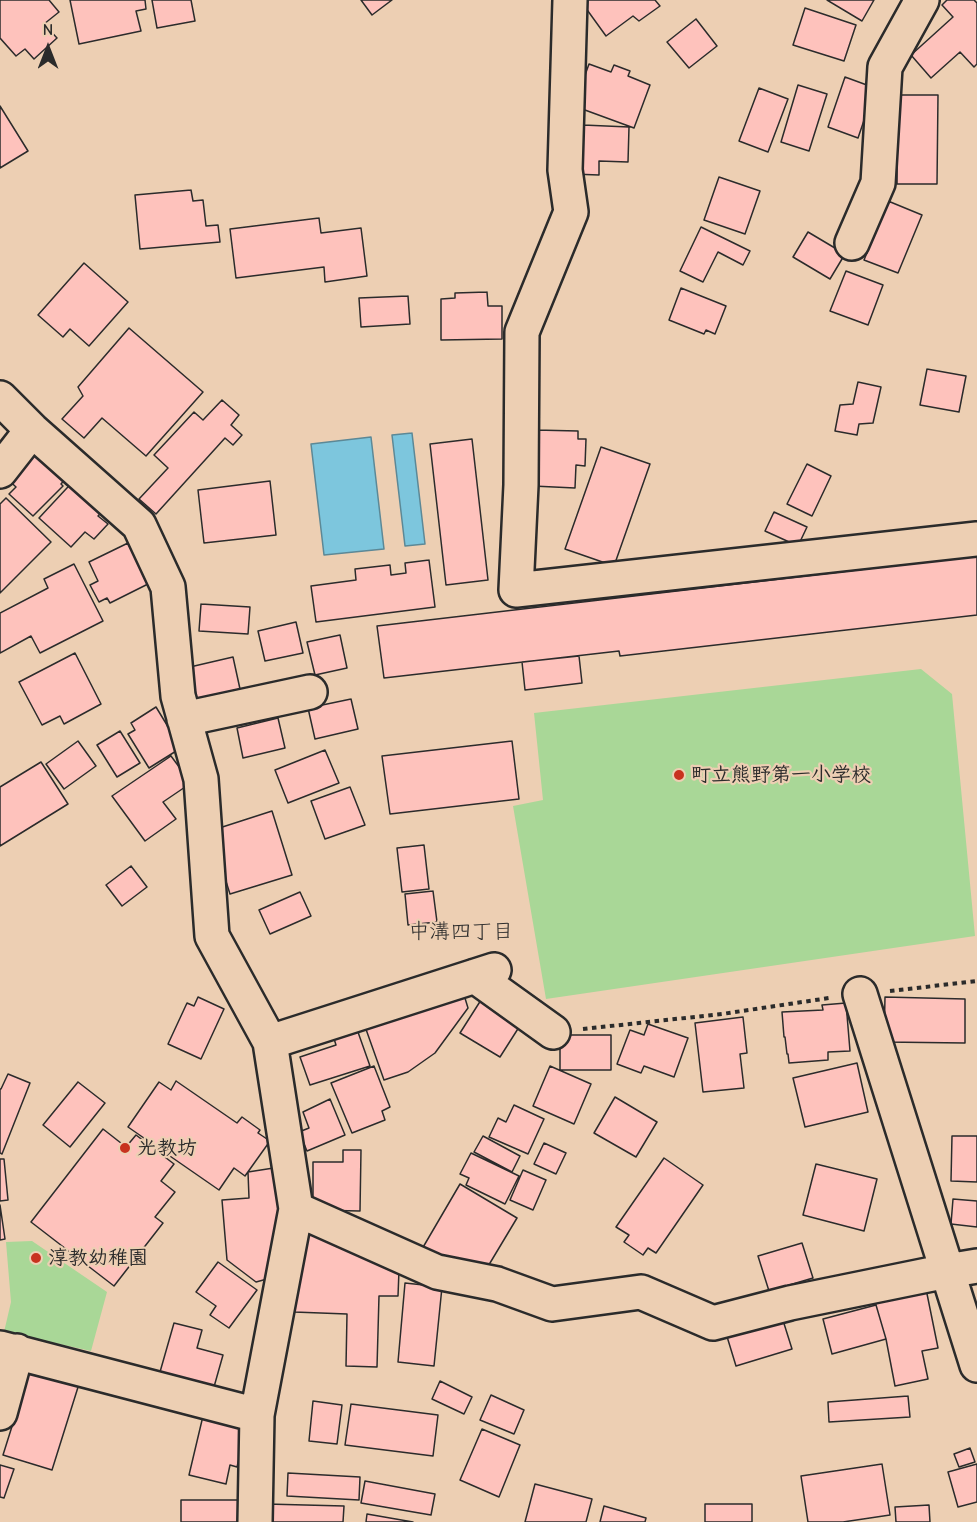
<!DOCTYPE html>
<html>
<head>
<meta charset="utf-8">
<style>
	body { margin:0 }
	#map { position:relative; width:977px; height:1522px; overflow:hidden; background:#edcfb3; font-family:"Comic Neue",sans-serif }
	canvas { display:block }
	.north { position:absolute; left:18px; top:18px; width:60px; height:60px; -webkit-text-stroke:4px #edcfb3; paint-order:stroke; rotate:0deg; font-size:16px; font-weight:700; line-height:24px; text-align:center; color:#2b2b2b }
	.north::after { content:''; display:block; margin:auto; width:21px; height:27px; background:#2b2b2b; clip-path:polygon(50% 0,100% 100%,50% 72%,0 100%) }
</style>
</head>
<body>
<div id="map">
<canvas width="977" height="1522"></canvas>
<div class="north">N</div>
</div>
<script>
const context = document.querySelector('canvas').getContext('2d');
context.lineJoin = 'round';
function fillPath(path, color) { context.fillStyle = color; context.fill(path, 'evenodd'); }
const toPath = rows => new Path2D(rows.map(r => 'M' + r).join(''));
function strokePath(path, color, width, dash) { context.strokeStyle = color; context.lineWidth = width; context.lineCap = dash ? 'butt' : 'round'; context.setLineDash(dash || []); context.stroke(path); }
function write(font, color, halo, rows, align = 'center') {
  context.font = font + ' "Comic Neue","Klee One",sans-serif'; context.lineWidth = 4.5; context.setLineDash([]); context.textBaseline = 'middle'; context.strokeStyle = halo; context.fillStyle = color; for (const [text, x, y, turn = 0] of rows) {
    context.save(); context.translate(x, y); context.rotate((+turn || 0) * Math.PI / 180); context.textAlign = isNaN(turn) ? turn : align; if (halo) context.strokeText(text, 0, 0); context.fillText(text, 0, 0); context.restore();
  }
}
fillPath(toPath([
	[921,669,952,694,975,936,546,999,513,806,543,800,534,713],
	[32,1241,107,1292,91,1351,4,1332,11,1302,6,1242]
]), '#a9d797');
const water = toPath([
	[412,433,425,544,405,546,392,435,412,433],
	[371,437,384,549,324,555,311,444,371,437]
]);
fillPath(water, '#7dc6dd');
strokePath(water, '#5c8896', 1.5);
const building = toPath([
	[0,0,49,0,59,12,44,24,57,38,34,59,25,49,16,56,0,38,0,0],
	[70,0,145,0,146,9,136,11,141,31,79,44,70,0],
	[152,0,191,0,195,21,157,28,152,0],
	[361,0,392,0,372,15,361,0],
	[580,0,655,0,660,6,639,21,633,16,606,36,580,0],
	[827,0,874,0,862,21,827,0],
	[947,0,974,0,977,3,977,64,974,67,960,52,931,78,911,55,953,17,942,5,947,0],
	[805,8,856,25,844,61,793,45,805,8],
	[696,19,717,46,689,68,667,42,696,19],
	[589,64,611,72,614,65,630,71,628,76,650,85,634,128,574,106,589,64],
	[845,77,875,88,858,138,828,127,845,77],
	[798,85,827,94,809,151,781,142,798,85],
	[759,88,788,99,768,152,739,141,759,88],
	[897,95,938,95,937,184,897,184,897,95],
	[0,106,28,151,0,168,0,106],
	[583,125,629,127,628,162,599,161,599,175,572,174,583,125],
	[719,177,760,191,745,234,704,220,719,177],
	[191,190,193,201,203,200,206,226,218,225,220,242,140,249,135,195,191,190],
	[888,201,922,215,898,273,864,260,888,201],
	[319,218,321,233,361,228,367,276,325,282,324,267,236,278,230,229,319,218],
	[701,227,750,251,743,265,718,252,703,282,680,271,701,227],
	[808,232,845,254,830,279,793,257,808,232],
	[84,263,128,302,89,346,70,329,63,337,38,315,84,263],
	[846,271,883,285,868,325,830,311,846,271],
	[681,288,726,306,715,334,706,330,704,334,669,320,681,288],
	[487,292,488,306,502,306,502,339,441,340,441,299,455,298,455,293,487,292],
	[408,296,410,324,361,327,359,298,408,296],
	[129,328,203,392,146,456,102,418,84,438,62,419,83,396,78,387,129,328],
	[927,369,966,376,959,412,920,405,927,369],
	[858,382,881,387,873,423,859,424,857,435,835,431,840,405,853,404,858,382],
	[222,400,239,415,231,425,242,435,233,445,225,438,156,514,139,499,168,468,154,455,194,412,203,420,222,400],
	[535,430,578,431,578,439,586,439,585,466,576,465,575,488,533,486,535,430],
	[472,439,488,580,446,585,430,444,472,439],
	[33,443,67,477,61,484,63,486,33,516,9,494,16,487,2,474,33,443],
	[601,447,650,464,614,566,565,549,601,447],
	[807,464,831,476,812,516,787,504,807,464],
	[80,474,111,502,98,516,108,524,94,539,85,532,71,547,39,518,80,474],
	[270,481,276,535,204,543,198,490,270,481],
	[6,498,51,542,0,593,0,504,6,498],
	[774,512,807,527,798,546,765,531,774,512],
	[128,543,148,584,110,603,107,598,99,602,90,585,98,581,89,562,128,543],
	[977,556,977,615,620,656,619,651,384,678,377,626,977,556],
	[429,560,435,607,316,622,311,586,356,580,355,569,390,565,391,575,406,573,405,563,429,560],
	[74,564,103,621,40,653,31,636,0,653,0,613,48,588,44,579,74,564],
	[201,604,250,607,248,634,199,631,201,604],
	[296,622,303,653,265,661,258,631,296,622],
	[340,635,347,668,315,675,307,642,340,635],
	[75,653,101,704,64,724,60,716,42,725,19,682,75,653],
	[579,656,582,683,525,690,522,662,579,656],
	[233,657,240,689,197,699,190,667,233,657],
	[351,699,358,729,315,739,308,708,351,699],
	[156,707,181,748,149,768,128,734,135,730,131,723,156,707],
	[278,718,285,748,243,758,237,728,278,718],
	[120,731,140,763,117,777,97,745,120,731],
	[78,741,96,766,64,789,46,764,78,741],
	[512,741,519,799,390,814,382,756,512,741],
	[325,750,339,783,288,803,275,770,325,750],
	[171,756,191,783,163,802,176,819,145,841,112,796,171,756],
	[41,762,68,804,0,846,0,787,41,762],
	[350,787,365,825,325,839,311,801,350,787],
	[272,811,292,875,230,894,210,831,272,811],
	[424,845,429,889,402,892,397,848,424,845],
	[131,866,147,887,122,906,106,885,131,866],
	[433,891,437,922,408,925,405,894,433,891],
	[300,892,311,916,270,934,259,910,300,892],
	[461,985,468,1008,435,1053,408,1072,384,1080,362,1018,461,985],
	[198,997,224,1009,201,1059,168,1044,187,1003,194,1006,198,997],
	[885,997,965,999,965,1043,884,1042,885,997],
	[481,1000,521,1024,500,1057,460,1033,481,1000],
	[846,1003,850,1051,828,1052,828,1060,789,1063,788,1054,787,1054,785,1037,784,1037,782,1012,823,1010,822,1005,846,1003],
	[743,1017,747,1053,740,1054,744,1088,703,1092,695,1023,743,1017],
	[353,1018,370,1066,310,1085,300,1057,336,1045,330,1026,353,1018],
	[648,1024,688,1038,674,1077,644,1066,641,1073,617,1064,630,1030,644,1035,648,1024],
	[560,1035,611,1035,611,1070,560,1070,560,1035],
	[857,1063,868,1112,805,1127,793,1078,857,1063],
	[374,1066,390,1107,382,1111,385,1120,352,1133,331,1083,374,1066],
	[550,1066,591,1084,574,1124,533,1106,550,1066],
	[8,1074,30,1083,2,1154,0,1153,0,1089,1,1089,8,1074],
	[176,1081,237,1123,242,1117,260,1130,258,1133,270,1141,245,1176,234,1168,219,1190,128,1127,159,1082,171,1090,176,1081],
	[78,1082,105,1103,70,1147,43,1125,78,1082],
	[615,1097,657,1122,636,1157,594,1133,615,1097],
	[330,1099,345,1135,307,1151,299,1132,309,1128,303,1112,330,1099],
	[514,1105,544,1119,528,1154,489,1137,498,1118,506,1122,514,1105],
	[103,1129,126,1147,136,1135,174,1164,161,1181,175,1192,155,1217,163,1223,114,1286,31,1222,103,1129],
	[483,1136,520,1156,512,1172,474,1152,483,1136],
	[952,1136,977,1136,977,1182,951,1181,952,1136],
	[544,1143,566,1153,556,1174,534,1164,544,1143],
	[343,1150,361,1150,360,1211,313,1210,313,1162,343,1162,343,1150],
	[471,1153,519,1176,505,1204,466,1185,469,1178,460,1174,471,1153],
	[664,1158,703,1185,656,1253,648,1248,643,1255,624,1242,629,1235,616,1227,664,1158],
	[0,1159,4,1159,8,1200,0,1201,0,1159],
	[816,1164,877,1179,864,1231,803,1215,816,1164],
	[280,1167,288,1224,267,1279,256,1282,227,1260,222,1200,249,1198,248,1172,280,1167],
	[523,1170,546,1180,533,1210,510,1200,523,1170],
	[460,1184,517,1218,484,1273,422,1249,460,1184],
	[953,1199,977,1201,977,1227,951,1224,953,1199],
	[0,1205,5,1239,0,1240,0,1205],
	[297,1234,334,1235,399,1270,398,1296,379,1296,377,1367,346,1366,347,1314,294,1312,297,1234],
	[802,1243,813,1278,769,1291,758,1256,802,1243],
	[218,1262,257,1290,229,1328,210,1315,216,1306,196,1292,218,1262],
	[405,1283,442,1287,434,1366,398,1362,405,1283],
	[925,1284,938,1348,922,1351,928,1379,895,1386,886,1339,876,1305,875,1294,925,1284],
	[876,1305,886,1339,832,1354,823,1319,876,1305],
	[781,1314,792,1349,736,1366,725,1330,781,1314],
	[174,1323,202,1330,197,1348,223,1355,212,1394,158,1379,174,1323],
	[30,1369,79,1384,52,1470,3,1455,30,1369],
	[440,1381,472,1397,464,1414,432,1399,440,1381],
	[491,1395,524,1410,514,1434,480,1420,491,1395],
	[908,1396,910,1417,829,1422,828,1402,908,1396],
	[313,1401,342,1405,337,1444,309,1441,313,1401],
	[351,1404,438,1415,433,1456,345,1445,351,1404],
	[203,1416,247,1426,237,1467,230,1465,226,1484,189,1475,203,1416],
	[482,1429,520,1445,499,1497,460,1480,482,1429],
	[970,1448,975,1462,959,1467,954,1454,970,1448],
	[882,1464,890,1515,843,1522,808,1522,801,1476,882,1464],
	[977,1464,977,1502,958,1507,948,1472,977,1464],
	[0,1465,14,1469,4,1498,0,1497,0,1465],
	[288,1473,360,1477,359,1500,287,1496,288,1473],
	[365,1481,435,1494,431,1515,361,1503,365,1481],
	[535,1484,592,1499,586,1522,525,1522,535,1484],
	[181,1500,242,1500,242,1522,181,1522,181,1500],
	[266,1504,344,1506,343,1522,265,1522,266,1504],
	[705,1504,752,1504,752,1522,705,1522,705,1504],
	[929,1505,930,1522,896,1522,895,1507,929,1505],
	[604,1506,646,1518,645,1522,600,1522,604,1506],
	[367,1514,413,1522,366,1522,367,1514]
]);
fillPath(building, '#fec2bc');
strokePath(building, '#2b2b2b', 1.5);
const minor = toPath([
	[570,0,565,170,571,212,522,332,521,485,516,590,977,539],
	[852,243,878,183,885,67,922,0],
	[0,398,32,430,139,525,168,587,178,696,201,779,212,936,270,1042,296,1209,257,1415,255,1522],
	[0,471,32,430],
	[184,719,310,692],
	[475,976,553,1032],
	[860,994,977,1365],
	[270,1042,494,970],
	[296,1209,437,1272,497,1284,552,1304,641,1292,713,1323,790,1303,947,1271,977,1266],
	[0,1348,257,1415],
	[0,1413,17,1351]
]);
strokePath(minor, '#2b2b2b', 38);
strokePath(toPath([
	[890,991,977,981],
	[583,1029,722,1014,829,998]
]), '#2b2b2b', 4, [4.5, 4.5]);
strokePath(minor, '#edcfb3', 33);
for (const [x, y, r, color] of [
	[679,775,6,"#c8321e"],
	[125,1148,6,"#c8321e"],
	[36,1258,6,"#c8321e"]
]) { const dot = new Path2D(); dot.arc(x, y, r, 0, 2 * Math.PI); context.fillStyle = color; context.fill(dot); strokePath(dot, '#edcfb3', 2); }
write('bold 20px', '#2b2b2b', '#edcfb3', [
	["町立熊野第一小学校",691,775],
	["光教坊",137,1148],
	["淳教幼稚園",48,1258]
], 'left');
write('21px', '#2b2b2b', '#edcfb3', [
	["中溝四丁目",461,932]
]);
</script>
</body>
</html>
